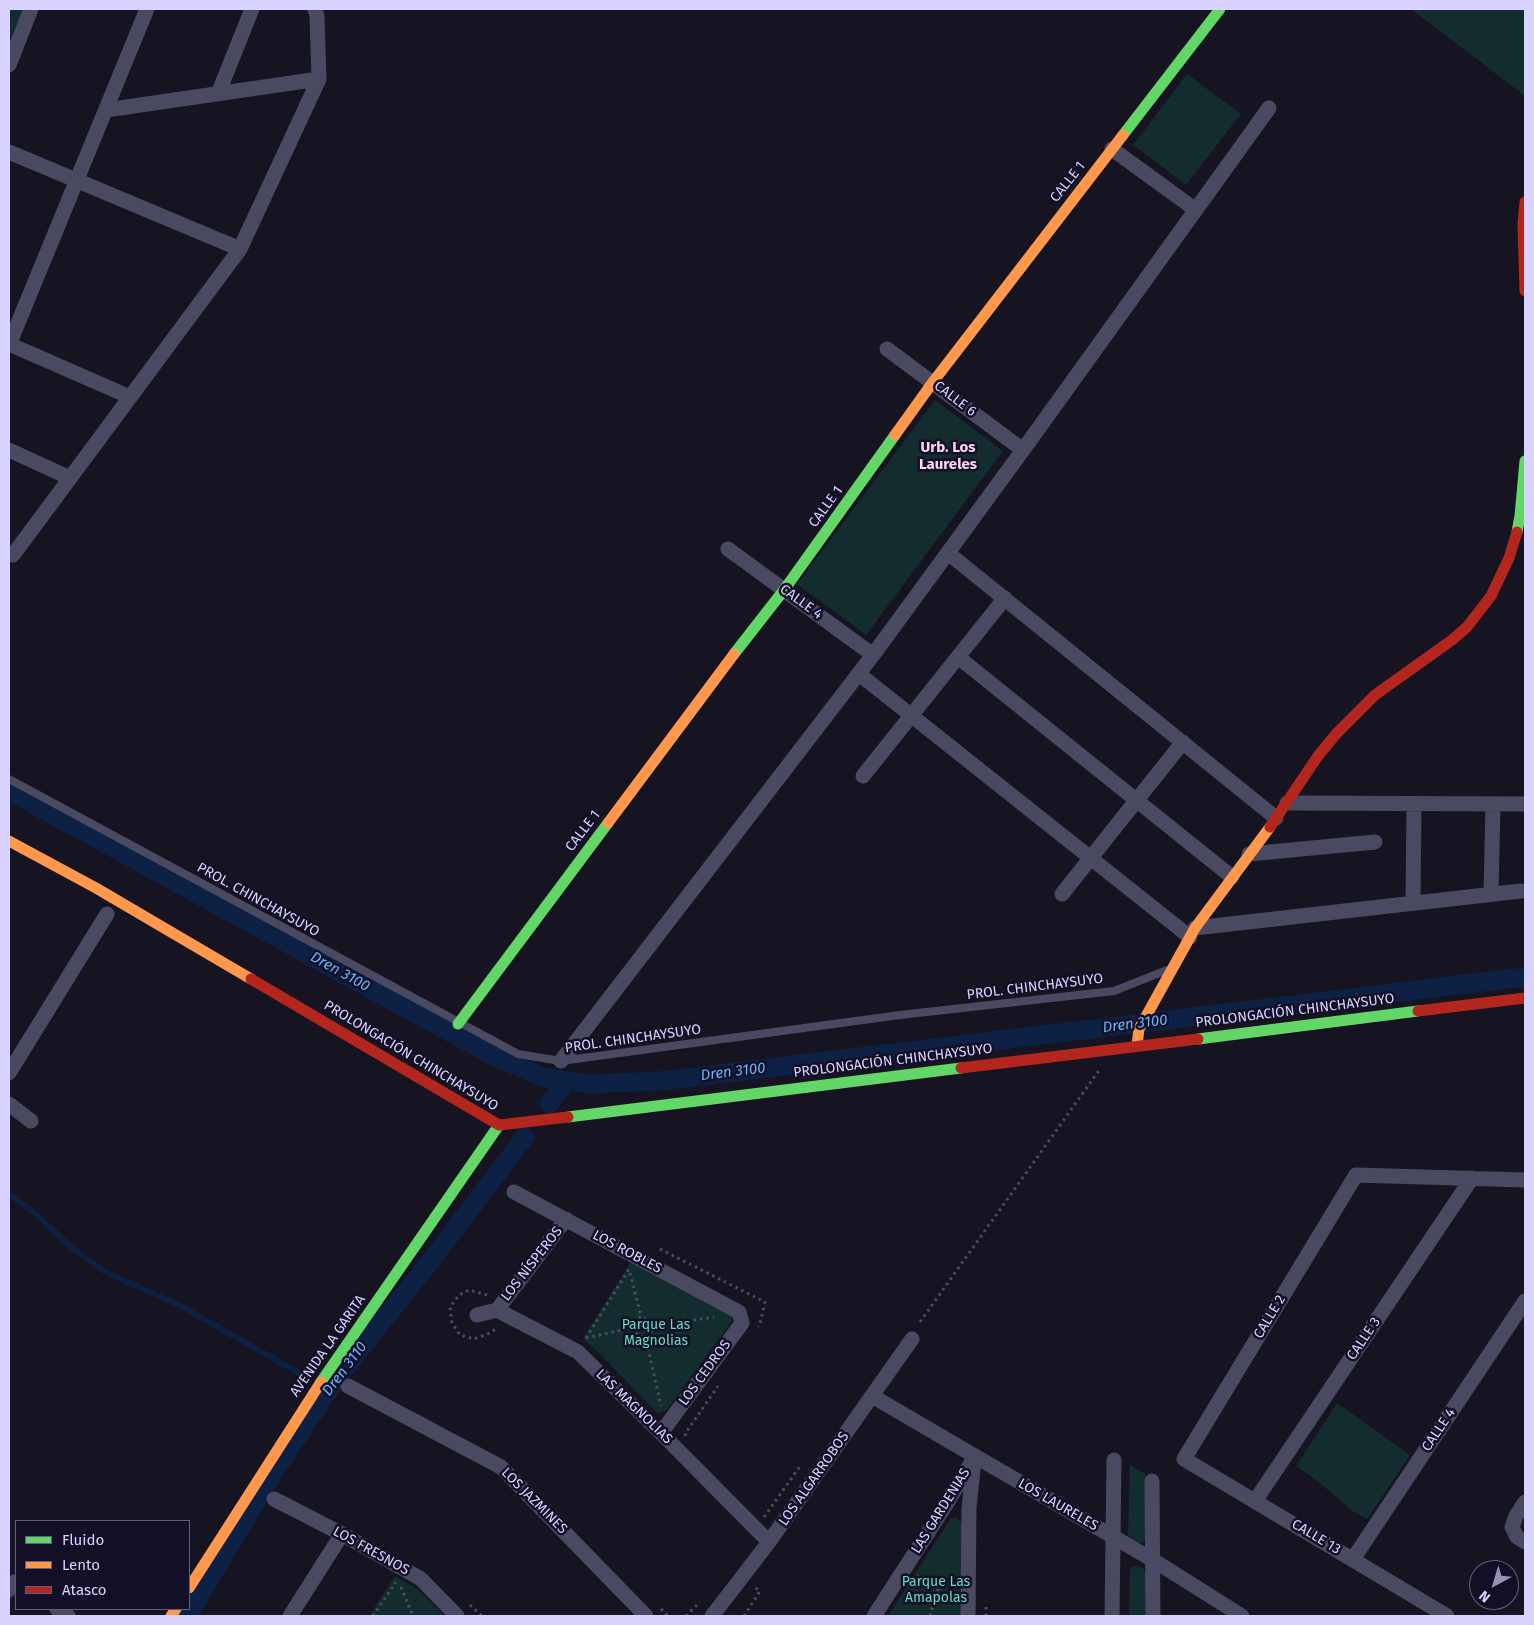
<!DOCTYPE html>
<html>
<head>
<meta charset="utf-8">
<style>
	body { margin:0 }
	#map { position:relative; width:1534px; height:1625px; overflow:hidden; background:#161421; font-family:"Fira Sans",sans-serif }
	canvas { display:block }
	.frame { position:absolute; inset:0; border:10px solid #d9d4ff; pointer-events:none }
	.legend { position:absolute; left:15px; top:1520px; width:175px; height:90px; box-sizing:border-box; background:#130f26; border:1px solid #625e7d; margin:0; padding:6px 9px; list-style:none; font-size:15px; color:#d9d4ff }
	.legend li { display:flex; align-items:center; gap:10px; height:25px }
	.legend b { width:25px; border:1px solid #625e7d }
	.north { position:absolute; left:1469px; top:1560px; width:50px; height:50px; box-sizing:border-box; background:#130f26; border:1px solid #625e7d; border-radius:50%; rotate:219deg; font-size:14px; font-weight:700; line-height:20px; text-align:center; color:#d9d4ff }
	.north::after { content:''; display:block; margin:auto; width:18px; height:22px; background:#9591b1; clip-path:polygon(50% 0,100% 100%,50% 72%,0 100%) }
</style>
</head>
<body>
<div id="map">
<canvas width="1534" height="1625"></canvas>
<div class="frame"></div>
<ul class="legend">
<li><b style="height:6px;background:#63d668"></b>Fluido</li>
<li><b style="height:6px;background:#ff974d"></b>Lento</li>
<li><b style="height:6px;background:#b3261e"></b>Atasco</li>
</ul>
<div class="north">N</div>
</div>
<script>
const context = document.querySelector('canvas').getContext('2d');
context.lineJoin = 'round';
function fillPath(path, color) { context.fillStyle = color; context.fill(path, 'evenodd'); }
const toPath = rows => new Path2D(rows.map(r => 'M' + r).join(''));
function strokePath(path, color, width, dash) { context.strokeStyle = color; context.lineWidth = width; context.lineCap = dash ? 'butt' : 'round'; context.setLineDash(dash || []); context.stroke(path); }
function write(font, color, halo, rows, align = 'center') {
  context.font = font + ' "Fira Sans",sans-serif'; context.lineWidth = 5; context.setLineDash([]); context.textBaseline = 'middle'; context.strokeStyle = halo; context.fillStyle = color; for (const [text, x, y, turn = 0] of rows) {
    context.save(); context.translate(x, y); context.rotate((+turn || 0) * Math.PI / 180); context.textAlign = isNaN(turn) ? turn : align; if (halo) context.strokeText(text, 0, 0); context.fillText(text, 0, 0); context.restore();
  }
}
fillPath(toPath([
	[9,9,25,9,9,49],
	[1411,9,1525,9,1525,96],
	[1187,74,1241,114,1186,185,1133,145],
	[935,400,1003,451,866,635,797,584],
	[632,1260,732,1311,732,1321,667,1410,658,1414,598,1352,583,1339],
	[1337,1403,1410,1455,1367,1519,1352,1511,1320,1483,1296,1466],
	[1130,1465,1146,1474,1147,1537,1142,1543,1135,1542,1128,1536],
	[951,1518,957,1518,963,1524,961,1616,888,1616],
	[1138,1565,1143,1568,1147,1575,1146,1616,1129,1616,1130,1567],
	[395,1576,417,1589,445,1616,369,1616]
]), '#132c2d');
strokePath(toPath([
	[9,1194,36,1214,73,1249,107,1273,179,1305,299,1373]
]), '#0d2144', 5.5);
strokePath(toPath([
	[9,791,491,1055,542,1077,588,1084,660,1081,1525,977],
	[549,1104,567,1081],
	[188,1616,268,1481,334,1382,429,1263,525,1137]
]), '#0d2144', 19);
strokePath(toPath([
	[660,1249,765,1302,760,1324,758,1327],
	[630,1273,641,1316],
	[487,1295,469,1290,459,1295,450,1307,452,1323,460,1335,474,1339,490,1333,497,1328],
	[920,1322,1100,1069],
	[655,1326,714,1317],
	[631,1328,637,1334,646,1339],
	[586,1338,631,1328,641,1316,655,1326,646,1339,661,1406],
	[586,1338,629,1269],
	[686,1436,685,1434,718,1386],
	[764,1517,801,1465],
	[917,1576,954,1586],
	[401,1587,413,1616],
	[470,1605,482,1616],
	[661,1609,668,1616],
	[373,1616,396,1582],
	[686,1616,700,1602],
	[744,1616,760,1591,754,1587],
	[930,1616,940,1582],
	[986,1616,986,1607]
]), '#44505f', 3, [2.5, 4]);
strokePath(toPath([
	[9,779,518,1054,561,1061,900,1015,1114,991,1167,970]
]), '#4a4962', 8);
strokePath(toPath([
	[9,65,31,9],
	[218,94,252,9],
	[106,110,319,79],
	[1112,149,1196,210],
	[9,152,240,249],
	[9,344,130,397],
	[9,345,147,9],
	[887,349,1023,450],
	[9,450,70,478],
	[728,549,873,655],
	[9,553,13,555,240,249,319,79,317,16,315,9],
	[948,553,1276,818],
	[958,657,1232,877],
	[859,674,1190,937],
	[863,776,1005,598],
	[1287,803,1525,804],
	[1249,854,1375,842],
	[1062,894,1183,742],
	[1491,894,1493,804],
	[1413,903,1414,804],
	[1195,928,1521,891],
	[561,1061,873,655,1023,450,1269,108],
	[9,1073,107,914],
	[9,1104,31,1121],
	[514,1192,739,1312,742,1323,661,1433],
	[497,1310,566,1219],
	[477,1315,497,1310,578,1352,661,1433,769,1542],
	[348,1386,501,1467,646,1616],
	[872,1396,1153,1560,1242,1616],
	[1152,1481,1153,1616],
	[274,1499,342,1534,421,1579,457,1616],
	[1255,1501,1472,1178],
	[1525,1502,1516,1516,1512,1527,1517,1537,1525,1542],
	[1353,1559,1525,1301],
	[9,1590,14,1582],
	[57,1609,68,1616],
	[290,1616,342,1534],
	[712,1616,769,1542,912,1339],
	[874,1616,947,1503,975,1456],
	[968,1616,969,1508,974,1460],
	[1112,1616,1114,1460],
	[1447,1616,1184,1459,1356,1175,1525,1180]
]), '#4a4962', 15);
strokePath(toPath([
	[1123,135,1220,9],
	[1517,532,1520,516,1525,461],
	[734,654,784,590,895,435],
	[458,1024,608,823],
	[1198,1039,1418,1011],
	[568,1117,961,1068],
	[321,1382,499,1125]
]), '#63d668', 11);
strokePath(toPath([
	[895,435,933,382,1123,135],
	[608,823,734,654],
	[9,841,96,888,251,979],
	[1137,1045,1139,1029,1195,928,1270,827],
	[189,1588,321,1382],
	[171,1616,176,1609]
]), '#ff974d', 11);
strokePath(toPath([
	[1525,202,1523,225,1525,291],
	[1270,827,1318,756,1336,734,1375,695,1452,640,1467,627,1491,596,1509,558,1517,532],
	[251,979,499,1125,568,1117],
	[1418,1011,1525,998],
	[961,1068,1198,1039]
]), '#b3261e', 11);
write('14px', '#d9d4ff', '#130f26', [
	["CALLE 1",1068,182,-52],
	["CALLE 6",955,399,37],
	["CALLE 1",826,507,-54],
	["CALLE 4",801,602,36],
	["CALLE 1",583,831,-53],
	["PROL. CHINCHAYSUYO",258,900,29],
	["PROL. CHINCHAYSUYO",1035,987,-7],
	["PROLONGACIÓN CHINCHAYSUYO",1295,1011,-7],
	["PROL. CHINCHAYSUYO",633,1039,-8],
	["PROLONGACIÓN CHINCHAYSUYO",411,1056,31],
	["PROLONGACIÓN CHINCHAYSUYO",893,1061,-7],
	["LOS ROBLES",627,1252,28],
	["LOS NÍSPEROS",532,1264,-52],
	["CALLE 2",1270,1317,-59],
	["CALLE 3",1364,1339,-56],
	["AVENIDA LA GARITA",328,1346,-55],
	["LOS CEDROS",705,1373,-54],
	["LAS MAGNOLIAS",634,1407,44],
	["CALLE 4",1439,1430,-56],
	["LOS ALGARROBOS",814,1479,-55],
	["LOS JAZMINES",534,1501,45],
	["LOS LAURELES",1058,1505,30],
	["LAS GARDENIAS",941,1511,-58],
	["CALLE 13",1316,1537,31],
	["LOS FRESNOS",371,1551,29]
]);
write('14px', '#5fe0c0', '#130f26', [
	["Parque Las",656,1325],
	["Magnolias",656,1341],
	["Parque Las",936,1582],
	["Amapolas",936,1598]
]);
write('bold 15px', '#ffd6f0', '#130f26', [
	["Urb. Los",948,448],
	["Laureles",948,465]
]);
write('italic 15px', '#62b6ff', '#130f26', [
	["Dren 3100",340,972,29],
	["Dren 3100",1135,1024,-7],
	["Dren 3100",733,1072,-7],
	["Dren 3110",345,1369,-53]
]);
</script>
</body>
</html>
